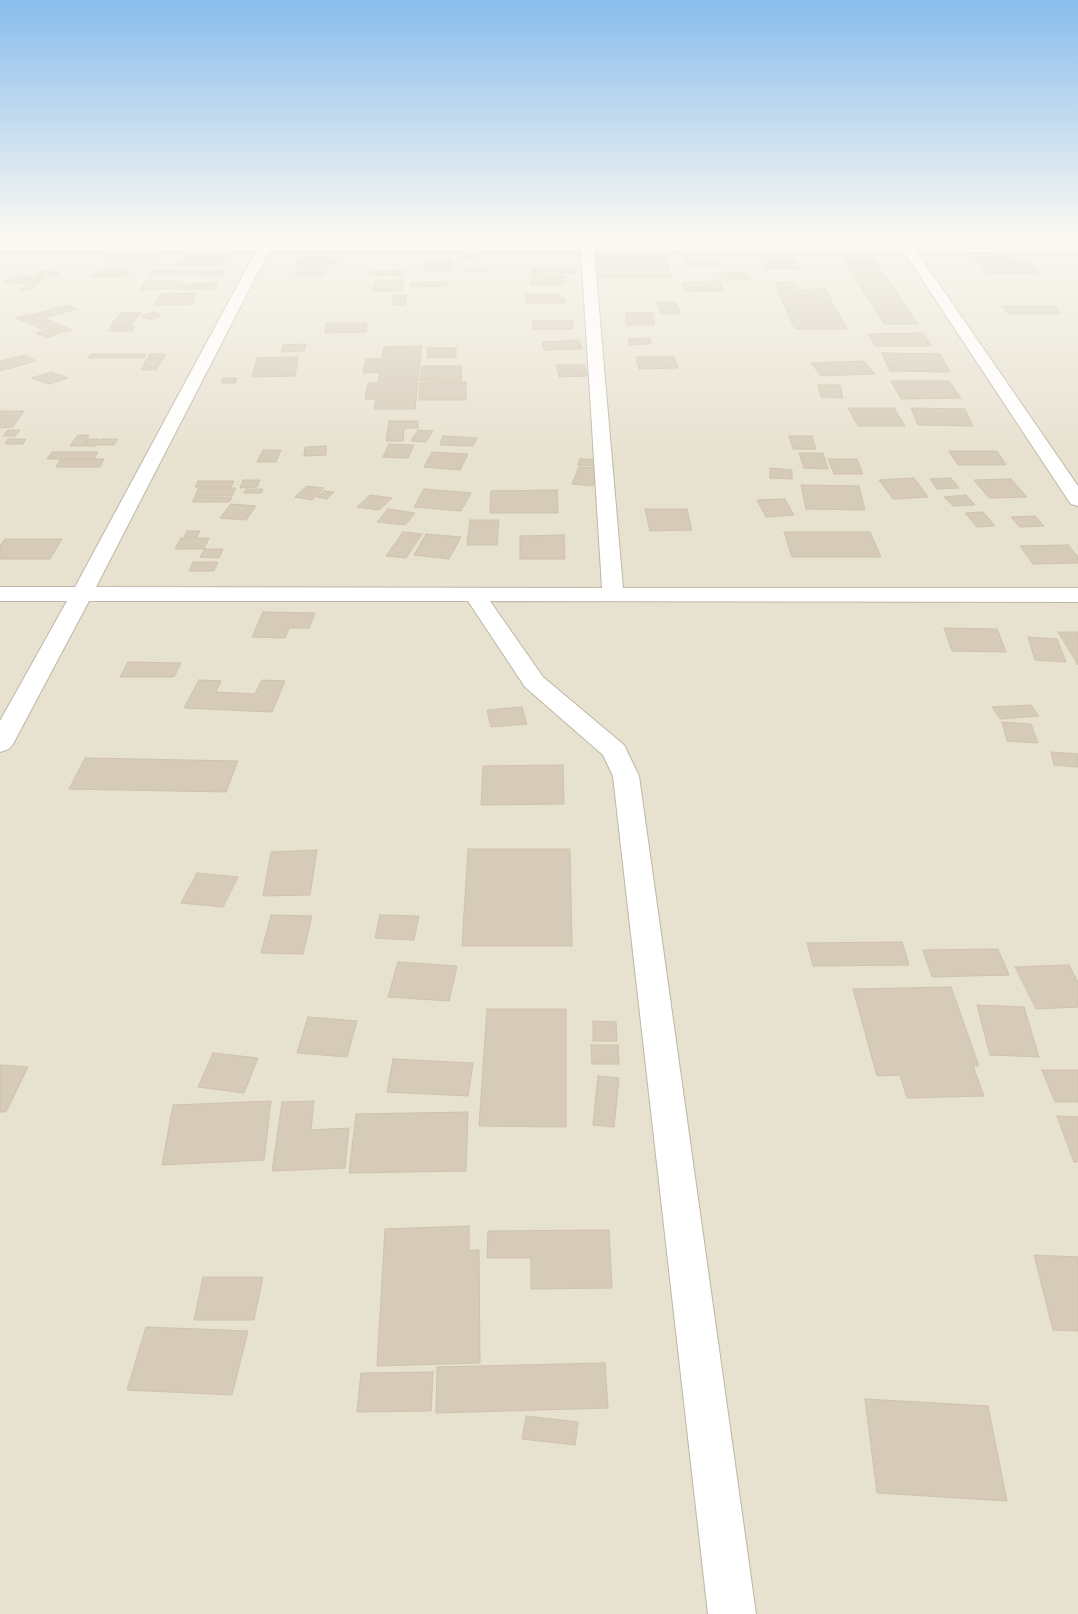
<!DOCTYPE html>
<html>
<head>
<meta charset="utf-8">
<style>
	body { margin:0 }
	canvas { display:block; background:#f3efe3 }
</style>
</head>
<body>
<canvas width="1078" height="1614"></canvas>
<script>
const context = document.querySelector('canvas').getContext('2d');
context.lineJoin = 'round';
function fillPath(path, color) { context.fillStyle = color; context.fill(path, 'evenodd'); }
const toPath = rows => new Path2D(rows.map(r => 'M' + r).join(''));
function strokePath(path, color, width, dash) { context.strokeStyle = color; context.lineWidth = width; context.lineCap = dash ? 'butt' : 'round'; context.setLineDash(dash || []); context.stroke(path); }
fillPath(toPath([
	[0,232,1078,232,1078,1614,0,1614]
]), '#e7e1d0');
const building = toPath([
	[30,232,102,232,99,237,25,238,30,232],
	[477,232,523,232,521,238,475,237,477,232],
	[823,232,853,232,855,236,825,236,823,232],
	[964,248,1029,262,1040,274,988,274,964,248],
	[109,251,164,251,159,257,104,257,109,251],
	[666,254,672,278,599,278,596,255,666,254],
	[187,256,226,256,218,266,178,266,187,256],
	[478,256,478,260,459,260,459,257,478,256],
	[300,257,337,258,334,265,321,265,320,267,294,267,300,257],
	[761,258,795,259,799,269,765,269,761,258],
	[842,258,873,258,918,324,884,324,842,258],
	[684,259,718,260,719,266,685,265,684,259],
	[425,260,452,260,451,271,424,271,425,260],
	[128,267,126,270,102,271,103,268,128,267],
	[464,268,487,268,486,272,462,271,464,268],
	[532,268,546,268,546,273,532,273,532,268],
	[548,268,574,268,575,273,548,273,548,268],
	[326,269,324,276,295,276,296,270,326,269],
	[153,270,204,271,201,275,149,275,153,270],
	[206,270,226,270,223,276,202,276,206,270],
	[403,270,403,275,369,276,370,271,403,270],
	[39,271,61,272,55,276,33,276,39,271],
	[131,271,128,276,91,277,95,272,131,271],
	[745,272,751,279,724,280,718,273,745,272],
	[533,275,565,276,563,285,531,285,533,275],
	[13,276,35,277,26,283,3,282,13,276],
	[38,277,46,278,29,290,20,289,38,277],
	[404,280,402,291,372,291,375,281,404,280],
	[145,281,182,281,177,289,140,290,145,281],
	[720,281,724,291,685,292,682,282,720,281],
	[448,282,447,286,410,287,411,283,448,282],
	[776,282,795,282,797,288,778,288,776,282],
	[218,283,216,289,179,290,182,284,218,283],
	[825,289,847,329,795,329,777,290,825,289],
	[197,293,192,304,155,305,160,294,197,293],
	[526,294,559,294,559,298,565,298,565,303,526,303,526,294],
	[394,295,407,295,405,305,391,305,394,295],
	[657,302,676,302,681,314,661,314,657,302],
	[68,305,78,309,45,318,35,314,68,305],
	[1002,306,1054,306,1061,314,1008,314,1002,306],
	[652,312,655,325,627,325,625,313,652,312],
	[121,313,141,313,131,325,111,325,121,313],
	[151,313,157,313,161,316,152,319,142,318,143,315,151,313],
	[34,314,72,330,64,332,26,316,34,314],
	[25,316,63,332,47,338,36,333,46,331,16,318,25,316],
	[533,321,573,321,573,329,533,329,533,321],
	[326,323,367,323,366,332,325,333,326,323],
	[112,326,135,326,132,331,108,331,112,326],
	[923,333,932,346,876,346,868,334,923,333],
	[650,338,651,344,630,345,628,339,650,338],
	[579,340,582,349,544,350,542,342,579,340],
	[306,344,304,351,281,352,283,345,306,344],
	[422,346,415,409,374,409,376,399,365,399,368,383,378,383,380,372,363,373,366,359,382,359,384,347,422,346],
	[428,348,456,348,456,357,427,358,428,348],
	[882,353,940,354,950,372,890,371,882,353],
	[91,354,146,354,144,358,88,358,91,354],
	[150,354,165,354,164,358,148,358,150,354],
	[25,355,36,361,0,371,0,361,25,355],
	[298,357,295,376,252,377,257,358,298,357],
	[636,357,674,357,678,368,639,369,636,357],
	[147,359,163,359,156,370,141,370,147,359],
	[864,361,875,374,821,376,811,363,864,361],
	[556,365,584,365,587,376,559,377,556,365],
	[422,366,462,366,461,381,420,381,422,366],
	[51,372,68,378,49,384,32,378,51,372],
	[223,378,237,378,235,383,221,383,223,378],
	[891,381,949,381,961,398,901,399,891,381],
	[466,382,466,400,419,400,420,383,466,382],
	[818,385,840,385,843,398,821,397,818,385],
	[848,408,894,408,905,426,858,426,848,408],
	[911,408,965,409,973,426,918,425,911,408],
	[0,411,24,411,13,427,0,428,0,411],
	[389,421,418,421,418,428,404,428,403,441,386,441,389,421],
	[8,430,20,430,15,436,3,436,8,430],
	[418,430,433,431,426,442,411,441,418,430],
	[78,435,89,435,86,440,88,440,84,446,70,446,78,435],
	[443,436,477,438,473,446,440,445,443,436],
	[789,436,812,436,816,449,793,449,789,436],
	[8,439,26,439,23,444,5,444,8,439],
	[89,439,100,439,96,446,85,446,89,439],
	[102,439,118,439,114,445,98,445,102,439],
	[389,444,414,445,408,458,383,457,389,444],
	[326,446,326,455,304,456,305,447,326,446],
	[263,450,281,450,276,462,257,462,263,450],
	[949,451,997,451,1006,465,958,465,949,451],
	[52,452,98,452,94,459,47,459,52,452],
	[432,452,468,454,460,470,424,467,432,452],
	[799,453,823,453,828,469,804,468,799,453],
	[104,459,100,467,56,467,60,460,104,459],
	[580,459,599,460,598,466,578,465,580,459],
	[828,459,857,459,863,474,834,474,828,459],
	[579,467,599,468,593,486,572,484,579,467],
	[770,468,792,470,792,479,770,478,770,468],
	[914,478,928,497,893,499,879,480,914,478],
	[951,478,959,488,937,489,930,479,951,478],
	[1011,479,1027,497,989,498,974,480,1011,479],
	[243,480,260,480,257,487,240,488,243,480],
	[198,481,234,481,231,487,195,487,198,481],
	[801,485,859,486,865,510,806,509,801,485],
	[307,486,324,488,312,500,295,497,307,486],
	[199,488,236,488,232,496,195,496,199,488],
	[246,489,263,489,261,493,244,493,246,489],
	[424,489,471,493,461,511,414,507,424,489],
	[557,490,558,513,490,513,491,491,557,490],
	[324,491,334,492,327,499,317,497,324,491],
	[370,495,392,498,379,510,357,507,370,495],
	[966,495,975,505,953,506,944,497,966,495],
	[195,497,232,498,229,502,192,502,195,497],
	[785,499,794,515,766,517,757,500,785,499],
	[231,504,256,506,246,520,220,518,231,504],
	[388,509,415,513,405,525,377,522,388,509],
	[645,509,687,509,692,530,650,531,645,509],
	[983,512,995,526,977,527,965,513,983,512],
	[1035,516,1044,526,1020,527,1011,517,1035,516],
	[470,520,499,520,497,545,467,545,470,520],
	[187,531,200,531,197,537,184,537,187,531],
	[403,532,422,534,406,558,386,556,403,532],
	[784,532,870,532,881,557,792,557,784,532],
	[426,534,461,537,449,559,414,555,426,534],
	[564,535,565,559,520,559,520,536,564,535],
	[181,538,209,538,204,549,175,549,181,538],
	[5,539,62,539,50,559,0,559,0,545,5,539],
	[1068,545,1078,557,1078,563,1033,564,1020,546,1068,545],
	[205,549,223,549,219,558,200,557,205,549],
	[193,562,218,562,214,571,189,571,193,562],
	[263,612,315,613,309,628,289,628,285,638,252,637,263,612],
	[944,628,997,629,1006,652,952,651,944,628],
	[1058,632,1078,632,1078,665,1058,632],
	[1028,637,1057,639,1066,662,1035,660,1028,637],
	[128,662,181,663,174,677,120,677,128,662],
	[199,680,221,681,216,692,255,694,262,680,285,681,272,712,184,708,199,680],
	[1031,705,1039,716,1000,719,992,707,1031,705],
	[522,707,527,724,491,727,487,710,522,707],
	[1002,722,1031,724,1038,743,1007,741,1002,722],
	[1051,752,1078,754,1078,767,1054,765,1051,752],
	[85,758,238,761,226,792,69,789,85,758],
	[563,765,564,804,481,805,483,766,563,765],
	[468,849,570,849,572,946,462,946,468,849],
	[317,850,310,895,263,896,271,852,317,850],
	[197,873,238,877,223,907,181,903,197,873],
	[271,915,312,916,303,954,261,953,271,915],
	[380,915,419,916,414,940,375,938,380,915],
	[902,942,909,965,813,966,807,943,902,942],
	[998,949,1009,975,932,977,923,950,998,949],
	[398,962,457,966,449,1001,388,997,398,962],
	[1069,965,1078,982,1078,1007,1036,1009,1015,967,1069,965],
	[951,987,979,1066,973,1066,984,1096,907,1098,900,1075,877,1076,853,989,951,987],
	[977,1005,1024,1007,1039,1057,990,1055,977,1005],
	[487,1009,566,1009,566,1127,479,1126,487,1009],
	[308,1017,357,1021,347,1057,297,1053,308,1017],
	[593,1021,616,1022,617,1041,593,1041,593,1021],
	[591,1045,618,1045,619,1064,592,1064,591,1045],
	[213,1053,258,1058,244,1093,198,1087,213,1053],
	[393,1059,473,1063,468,1096,387,1092,393,1059],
	[0,1065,28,1067,6,1112,0,1112,0,1065],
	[1042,1070,1078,1070,1078,1102,1055,1102,1042,1070],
	[598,1076,619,1078,614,1127,593,1125,598,1076],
	[271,1101,264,1160,162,1165,173,1105,271,1101],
	[314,1101,311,1130,349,1128,345,1168,272,1171,282,1102,314,1101],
	[468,1112,466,1171,349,1173,356,1114,468,1112],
	[1057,1116,1078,1117,1078,1162,1074,1162,1057,1116],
	[469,1226,469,1250,479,1250,480,1363,377,1366,385,1229,469,1226],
	[609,1230,612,1288,531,1289,531,1258,487,1258,488,1231,609,1230],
	[1034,1255,1078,1257,1078,1331,1053,1330,1034,1255],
	[203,1277,263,1277,254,1320,194,1320,203,1277],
	[146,1327,248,1331,232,1395,127,1390,146,1327],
	[605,1363,608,1408,436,1413,437,1367,605,1363],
	[433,1372,431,1411,357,1412,361,1373,433,1372],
	[865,1399,988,1406,1007,1501,877,1493,865,1399],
	[526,1416,578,1422,575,1445,522,1439,526,1416]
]);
fillPath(building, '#d5cbb8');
strokePath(building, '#d0c3aa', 1);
const minor = toPath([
	[266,232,278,233,273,243,580,244,580,232,592,232,593,244,899,244,894,236,895,233,901,232,905,233,912,244,1078,244,1078,252,917,252,1078,486,1078,506,1071,504,1068,500,904,252,594,251,623,588,1078,588,1078,602,490,601,543,677,624,745,639,776,756,1614,708,1614,613,776,603,755,525,687,468,601,89,601,13,744,9,749,0,752,0,721,67,601,0,601,0,587,75,587,256,251,0,251,0,243,260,243,266,232],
	[269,251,581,251,602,588,96,587,269,251]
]);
strokePath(minor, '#bfb7a5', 2);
fillPath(minor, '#fff');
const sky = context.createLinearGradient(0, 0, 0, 458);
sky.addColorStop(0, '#89bded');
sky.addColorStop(0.51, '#faf8f2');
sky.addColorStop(1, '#faf8f200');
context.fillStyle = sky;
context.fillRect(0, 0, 1078, 458);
</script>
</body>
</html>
